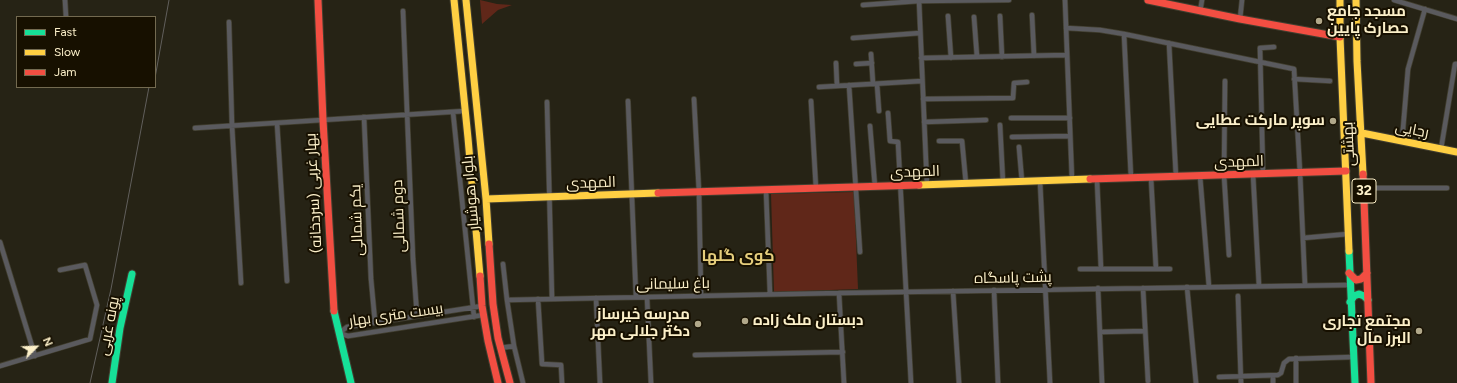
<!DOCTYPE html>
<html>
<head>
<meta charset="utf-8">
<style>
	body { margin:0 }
	#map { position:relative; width:1457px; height:383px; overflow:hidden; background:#262315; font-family:Figtree,sans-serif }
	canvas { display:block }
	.legend { position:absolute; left:16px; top:16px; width:140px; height:72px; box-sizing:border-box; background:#171000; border:1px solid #736a50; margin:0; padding:5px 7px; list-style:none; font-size:12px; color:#fcf0c9 }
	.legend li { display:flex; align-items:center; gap:8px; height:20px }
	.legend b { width:20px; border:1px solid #736a50 }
	.north { position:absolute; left:16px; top:327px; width:40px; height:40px; -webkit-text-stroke:3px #171000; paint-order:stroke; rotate:66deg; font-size:11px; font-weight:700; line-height:16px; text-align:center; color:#fcf0c9 }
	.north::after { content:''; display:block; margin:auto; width:14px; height:18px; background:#fcf0c9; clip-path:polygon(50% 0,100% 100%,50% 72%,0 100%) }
</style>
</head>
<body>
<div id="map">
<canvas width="1457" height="383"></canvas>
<ul class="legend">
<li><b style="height:5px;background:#16e098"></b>Fast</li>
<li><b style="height:5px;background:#ffcf43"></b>Slow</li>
<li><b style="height:5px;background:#f24e42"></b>Jam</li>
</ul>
<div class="north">N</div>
</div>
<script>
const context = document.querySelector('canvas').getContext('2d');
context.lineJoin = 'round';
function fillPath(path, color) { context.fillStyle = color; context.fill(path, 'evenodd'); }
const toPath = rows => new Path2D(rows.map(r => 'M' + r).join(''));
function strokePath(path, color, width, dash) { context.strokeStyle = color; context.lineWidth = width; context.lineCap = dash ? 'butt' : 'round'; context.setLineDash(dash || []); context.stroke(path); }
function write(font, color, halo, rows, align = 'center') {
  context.font = font + ' Figtree,Cairo,sans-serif'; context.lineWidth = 4; context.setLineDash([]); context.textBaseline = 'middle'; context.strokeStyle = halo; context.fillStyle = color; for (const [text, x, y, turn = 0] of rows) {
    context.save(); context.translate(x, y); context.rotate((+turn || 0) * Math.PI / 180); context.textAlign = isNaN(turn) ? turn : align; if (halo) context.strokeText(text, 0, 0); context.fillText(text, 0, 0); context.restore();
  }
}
fillPath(toPath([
	[480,0,497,4,512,5,498,10,482,24],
	[854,192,858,289,774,292,771,194]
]), '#602719');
const street = toPath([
	[65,0,66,17],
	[919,0,927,185],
	[1065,0,1072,180],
	[1394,0,1457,19],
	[863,5,919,1,1009,0],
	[403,11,413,259,417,316],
	[1200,12,1202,0],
	[1032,15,1034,56],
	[948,16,951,58],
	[1000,16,1002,57],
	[974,17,977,57],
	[1240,19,1242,0],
	[229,22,232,126,241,283],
	[1066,28,1100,30,1124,34,1294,69,1300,173,1305,285],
	[1124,34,1131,178],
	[853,38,920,33],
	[1169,43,1176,177],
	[871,54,873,84],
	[921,58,1067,55],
	[836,63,837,86],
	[856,64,872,63],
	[1294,79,1330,81],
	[1225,81,1224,175,1229,255],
	[877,84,879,111],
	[849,85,860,252],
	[819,87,922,81],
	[694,99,699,192,701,296],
	[923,99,1013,98,1014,83,1027,82],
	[628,101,636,297],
	[811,101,816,189],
	[547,102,552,299],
	[453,112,474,317],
	[888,113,890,141,898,142,911,383],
	[364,117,371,279,375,322],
	[1011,118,1070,118],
	[924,122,986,120],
	[277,123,287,281],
	[1000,125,1003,183],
	[870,126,875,187],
	[195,128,465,111],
	[1012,137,1070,136],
	[939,141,962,141,966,184],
	[1402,141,1408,69,1425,9],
	[1019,147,1022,182],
	[1441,149,1455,64,1457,64],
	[1253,174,1259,286],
	[1263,174,1260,48,1274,47],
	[1200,176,1209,287],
	[1151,178,1156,269],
	[1097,180,1101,269],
	[1040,181,1050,383],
	[1363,188,1447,188],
	[766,190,770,294],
	[1303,238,1348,234],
	[0,242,35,356],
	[503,264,507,300,514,346,523,383],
	[1080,269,1170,269],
	[1187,287,1196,383],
	[1098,288,1102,383],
	[1143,288,1148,381],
	[994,290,998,383],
	[953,291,959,383],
	[839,293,844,383],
	[1238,296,1241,383],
	[647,297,651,383],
	[596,298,600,383],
	[538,299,542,364,561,365,562,383],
	[507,300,839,293,1350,285],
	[1100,332,1145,331],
	[339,333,347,327,482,306],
	[339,333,348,336,483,315],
	[500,348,514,346],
	[695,355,843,352],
	[0,366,90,339,97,305,85,265,60,270],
	[1273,376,1273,383],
	[1219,377,1278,375,1281,373,1284,363,1289,359,1353,357],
	[1296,383,1296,358]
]);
const fast = toPath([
	[1349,251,1355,383],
	[1350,302,1354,296,1359,294,1364,296,1368,300],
	[334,311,351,383],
	[112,383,120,328,132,274]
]);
const slow = toPath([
	[454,0,468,138,480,276],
	[466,0,486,199,489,244],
	[1340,0,1340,37,1349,251],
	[1356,0,1357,61,1363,174],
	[1362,133,1457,152],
	[919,185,1090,179],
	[486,199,658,193]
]);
const jam = toPath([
	[318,0,323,120,334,311],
	[1148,0,1240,19,1340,37],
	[1363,174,1371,383],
	[1090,179,1346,171],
	[658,193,919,185],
	[489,244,493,304,498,338,510,383],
	[1349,273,1356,280,1361,279,1367,273],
	[480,276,482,306,488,341,498,383]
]);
strokePath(street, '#423f30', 6);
strokePath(fast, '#423f30', 9);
strokePath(slow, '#423f30', 9);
strokePath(jam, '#423f30', 9);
strokePath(street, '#5a5a5e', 4.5);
strokePath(fast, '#16e098', 7);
strokePath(slow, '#ffcf43', 7);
strokePath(jam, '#f24e42', 7);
strokePath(toPath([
	[155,78,169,0],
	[90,383,111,289,149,87]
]), '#615f5c', 1);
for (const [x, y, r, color] of [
	[1319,21,4,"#b1a88a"],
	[1333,121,4,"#b1a88a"],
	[745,321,4,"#b1a88a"],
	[698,324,4,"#b1a88a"],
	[1419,331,4,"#b1a88a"]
]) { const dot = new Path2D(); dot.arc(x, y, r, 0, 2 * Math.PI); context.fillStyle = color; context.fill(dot); strokePath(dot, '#171000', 1.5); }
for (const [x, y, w] of [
	[1364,191,24]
]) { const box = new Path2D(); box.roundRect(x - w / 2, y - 12, w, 24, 3); context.fillStyle = '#171000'; context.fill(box); strokePath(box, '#fcf0c9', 1); }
write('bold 14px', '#fcf0c9', null, [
	["32",1364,191]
]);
write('bold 15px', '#fcf0c9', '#171000', [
	["مسجد جامع",1327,12,"left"],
	["حصارک پایین",1327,29,"left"],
	["سوپر مارکت عطایی",1325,121],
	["مدرسه خیرساز",690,315],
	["دکتر جلالی مهر",690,332],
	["دبستان ملک زاده",753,321,"left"],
	["مجتمع تجاری",1411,322],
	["البرز مال",1411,339]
], 'right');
write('15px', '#fcf0c9', '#171000', [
	["رجایی",1412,130,11],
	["بهشتی",1349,144,-93],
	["المهدی",1239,162,-2],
	["المهدی",915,172,-2],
	["المهدی",591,183,-2],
	["بهار غربی (سردخانه)",314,193,-93],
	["بلوار هوشیار",471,193,-95],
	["دوم شمالی",399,216,-92],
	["یکم شمالی",357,220,-92],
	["پشت پاسگاه",1013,278,-1],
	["باغ سلیمانی",673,284,-1],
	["بیست متری بهار",396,315,-8],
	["پونه غربی",109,326,-79]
]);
write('bold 16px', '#e6ce7c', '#171000', [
	["کوی گلها",738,256]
]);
</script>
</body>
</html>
